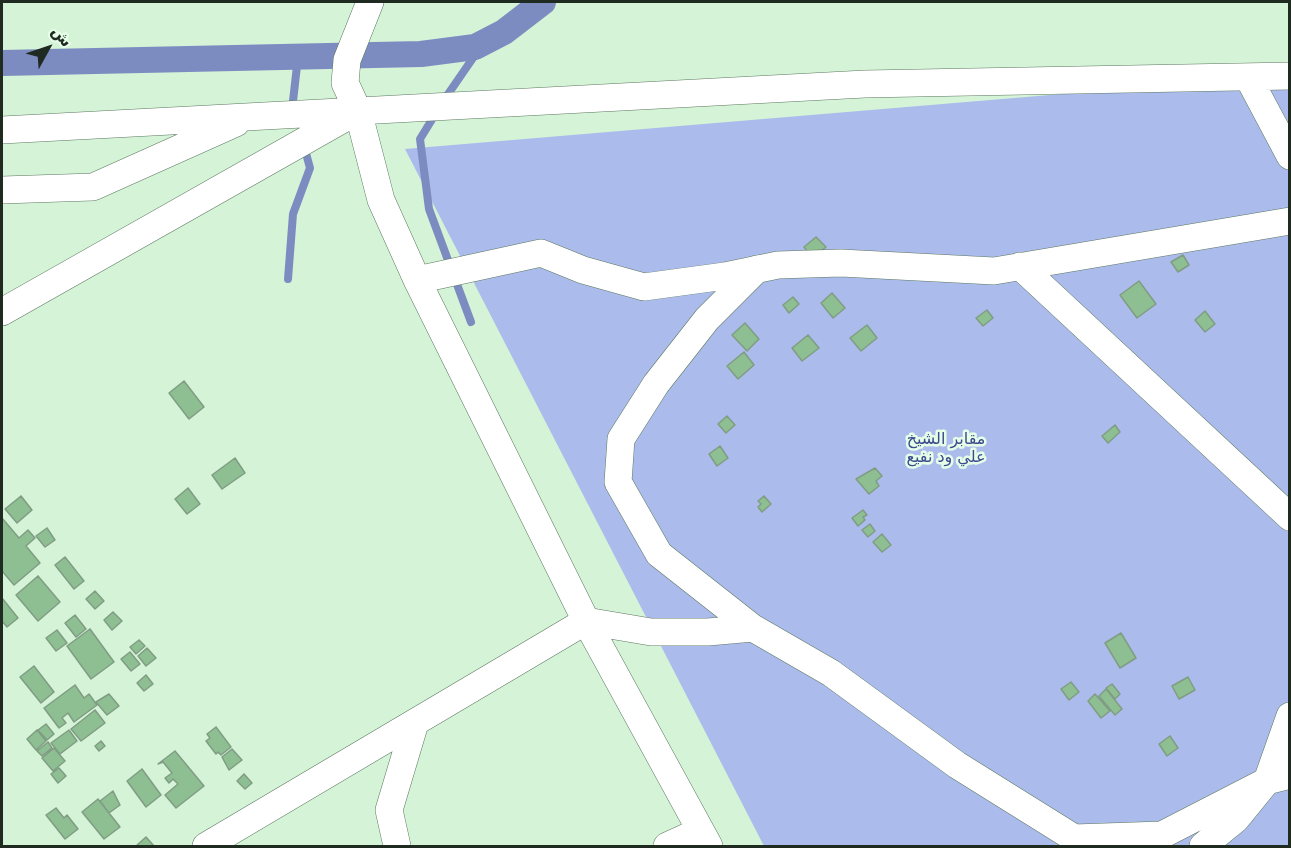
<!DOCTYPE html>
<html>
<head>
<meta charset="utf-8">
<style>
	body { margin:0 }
	#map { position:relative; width:1291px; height:848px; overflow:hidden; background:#d4f3d7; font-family:"DejaVu Sans",Vazirmatn,sans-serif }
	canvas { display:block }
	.frame { position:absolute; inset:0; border:3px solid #1f2a20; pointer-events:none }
	.north { position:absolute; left:18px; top:18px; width:60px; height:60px; -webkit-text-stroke:4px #e6fee8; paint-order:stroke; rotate:50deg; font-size:16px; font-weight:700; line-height:24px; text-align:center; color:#1f2a20 }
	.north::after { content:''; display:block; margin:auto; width:21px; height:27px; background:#1f2a20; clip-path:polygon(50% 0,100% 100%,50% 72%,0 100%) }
</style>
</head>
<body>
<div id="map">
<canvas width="1291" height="848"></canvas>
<div class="frame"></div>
<div class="north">ش</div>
</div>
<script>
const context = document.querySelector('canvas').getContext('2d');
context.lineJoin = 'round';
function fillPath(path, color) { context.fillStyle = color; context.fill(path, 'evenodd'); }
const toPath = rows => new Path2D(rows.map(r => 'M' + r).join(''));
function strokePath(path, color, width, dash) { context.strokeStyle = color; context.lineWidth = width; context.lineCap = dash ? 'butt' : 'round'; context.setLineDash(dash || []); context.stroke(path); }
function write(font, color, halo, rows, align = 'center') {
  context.font = font + ' "DejaVu Sans",Vazirmatn,sans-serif'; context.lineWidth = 5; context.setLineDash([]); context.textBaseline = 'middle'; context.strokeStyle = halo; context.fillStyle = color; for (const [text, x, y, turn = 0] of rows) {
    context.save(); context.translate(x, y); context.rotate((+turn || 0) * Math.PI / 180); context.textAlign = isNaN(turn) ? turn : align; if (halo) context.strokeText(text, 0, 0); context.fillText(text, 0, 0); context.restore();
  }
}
fillPath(toPath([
	[1289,75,1289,846,764,846,405,149]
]), '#abbbec');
strokePath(toPath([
	[444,100,484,42],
	[295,109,293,101,298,57],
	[436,113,420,139,429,209,471,322],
	[288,279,293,214,310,168,304,146]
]), '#7c8cc1', 8);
strokePath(toPath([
	[2,63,421,54,475,47,504,32,543,2]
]), '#7c8cc1', 26);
const building = toPath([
	[816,237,826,247,813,258,804,247,816,237],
	[1183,255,1189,265,1178,272,1171,262,1183,255],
	[1139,281,1156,304,1137,318,1120,295,1139,281],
	[832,293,845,308,833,318,821,303,832,293],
	[793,297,799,304,789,313,783,305,793,297],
	[987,310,993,318,983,326,976,318,987,310],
	[1205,311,1215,324,1205,332,1195,320,1205,311],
	[745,323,759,339,747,351,732,335,745,323],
	[867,325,877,338,861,351,850,338,867,325],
	[808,335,819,348,802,361,792,348,808,335],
	[744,352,754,365,738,379,727,366,744,352],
	[184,381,204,407,189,419,169,393,184,381],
	[727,416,735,425,726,433,718,424,727,416],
	[1115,425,1120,432,1108,443,1102,436,1115,425],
	[720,446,728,458,717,466,709,454,720,446],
	[235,458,245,473,222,489,212,475,235,458],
	[875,468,882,476,876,481,879,486,869,494,856,479,875,468],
	[188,488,200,504,187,514,175,499,188,488],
	[21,496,32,510,17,523,5,509,21,496],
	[764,496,771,504,762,512,758,507,761,504,758,501,764,496],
	[863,510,867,515,863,517,865,520,858,526,852,518,863,510],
	[2,518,19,538,28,530,35,538,26,546,40,563,14,585,2,571,2,518],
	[870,524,875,531,868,537,862,530,870,524],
	[47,528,55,540,45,547,36,536,47,528],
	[882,534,891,545,882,552,873,542,882,534],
	[65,557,84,581,74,589,55,565,65,557],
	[38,576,60,602,38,621,16,595,38,576],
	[95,591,104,601,95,609,86,599,95,591],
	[2,598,18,618,7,627,2,621,2,598],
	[113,612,122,621,112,630,104,620,113,612],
	[75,615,86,629,76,637,65,623,75,615],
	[90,629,114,662,91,679,67,646,90,629],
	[57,630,67,643,56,651,46,638,57,630],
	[1121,633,1136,658,1120,668,1105,643,1121,633],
	[139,640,145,646,136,654,130,647,139,640],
	[147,648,156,658,146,666,138,656,147,648],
	[130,652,140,664,131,671,121,659,130,652],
	[34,666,54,692,41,703,20,677,34,666],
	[146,675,153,684,144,691,137,683,146,675],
	[1188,677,1195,690,1179,699,1172,686,1188,677],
	[1071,682,1079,692,1069,700,1061,689,1071,682],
	[1112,684,1120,694,1115,699,1106,688,1112,684],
	[75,685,84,698,89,694,97,705,74,722,68,713,62,718,66,723,59,728,44,708,75,685],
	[1106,689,1122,709,1115,715,1099,696,1106,689],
	[109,694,119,706,107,715,96,702,109,694],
	[1095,694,1110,711,1101,718,1088,701,1095,694],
	[95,710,105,723,81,741,71,729,95,710],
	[46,724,54,734,47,740,38,730,46,724],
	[216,727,231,747,221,755,218,752,216,754,206,741,210,738,207,734,216,727],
	[37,730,46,741,36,750,27,739,37,730],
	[69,730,77,741,60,754,51,743,69,730],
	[1170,736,1178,748,1167,756,1159,744,1170,736],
	[101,741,105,746,99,751,95,746,101,741],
	[48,742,52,748,42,756,37,751,48,742],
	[54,748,65,761,53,771,42,758,54,748],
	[232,749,242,760,229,770,222,757,232,749],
	[175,751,204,786,176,808,165,795,178,784,173,779,169,783,165,778,172,773,163,762,158,764,175,751],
	[59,768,66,776,58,783,51,774,59,768],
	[142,769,161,795,146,807,127,781,142,769],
	[244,774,252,783,245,789,237,781,244,774],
	[113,791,120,805,109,813,100,801,113,791],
	[98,799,120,827,104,839,82,812,98,799],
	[56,808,64,818,67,815,78,829,65,839,46,815,56,808],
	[146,837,154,846,136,846,146,837]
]);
fillPath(building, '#8dbf92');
strokePath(building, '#809d83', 1.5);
const minor = toPath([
	[370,2,347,60,345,83,358,111,381,200,417,280,586,621,709,846],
	[1248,77,1290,156],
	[2,130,865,84,1290,76],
	[2,190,93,187,236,123],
	[1020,266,1290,517],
	[417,280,541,253,583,270,644,287,725,276,778,265,841,263,994,271,1290,221],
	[2,312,352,114],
	[753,628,659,554,618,482,621,439,656,384,707,319,757,269],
	[206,846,586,621,651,632,708,632,753,628,831,673,957,765,1074,838,1162,835,1267,781,1290,775],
	[397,846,389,810,415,723],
	[667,846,700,831],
	[1203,846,1236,819,1267,781,1290,716]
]);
strokePath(minor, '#5d7860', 28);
strokePath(minor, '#fff', 27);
write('16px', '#3b4b8e', '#e6fee8', [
	["مقابر الشيخ",946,440],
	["علي ود نفيع",946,458]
]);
</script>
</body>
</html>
